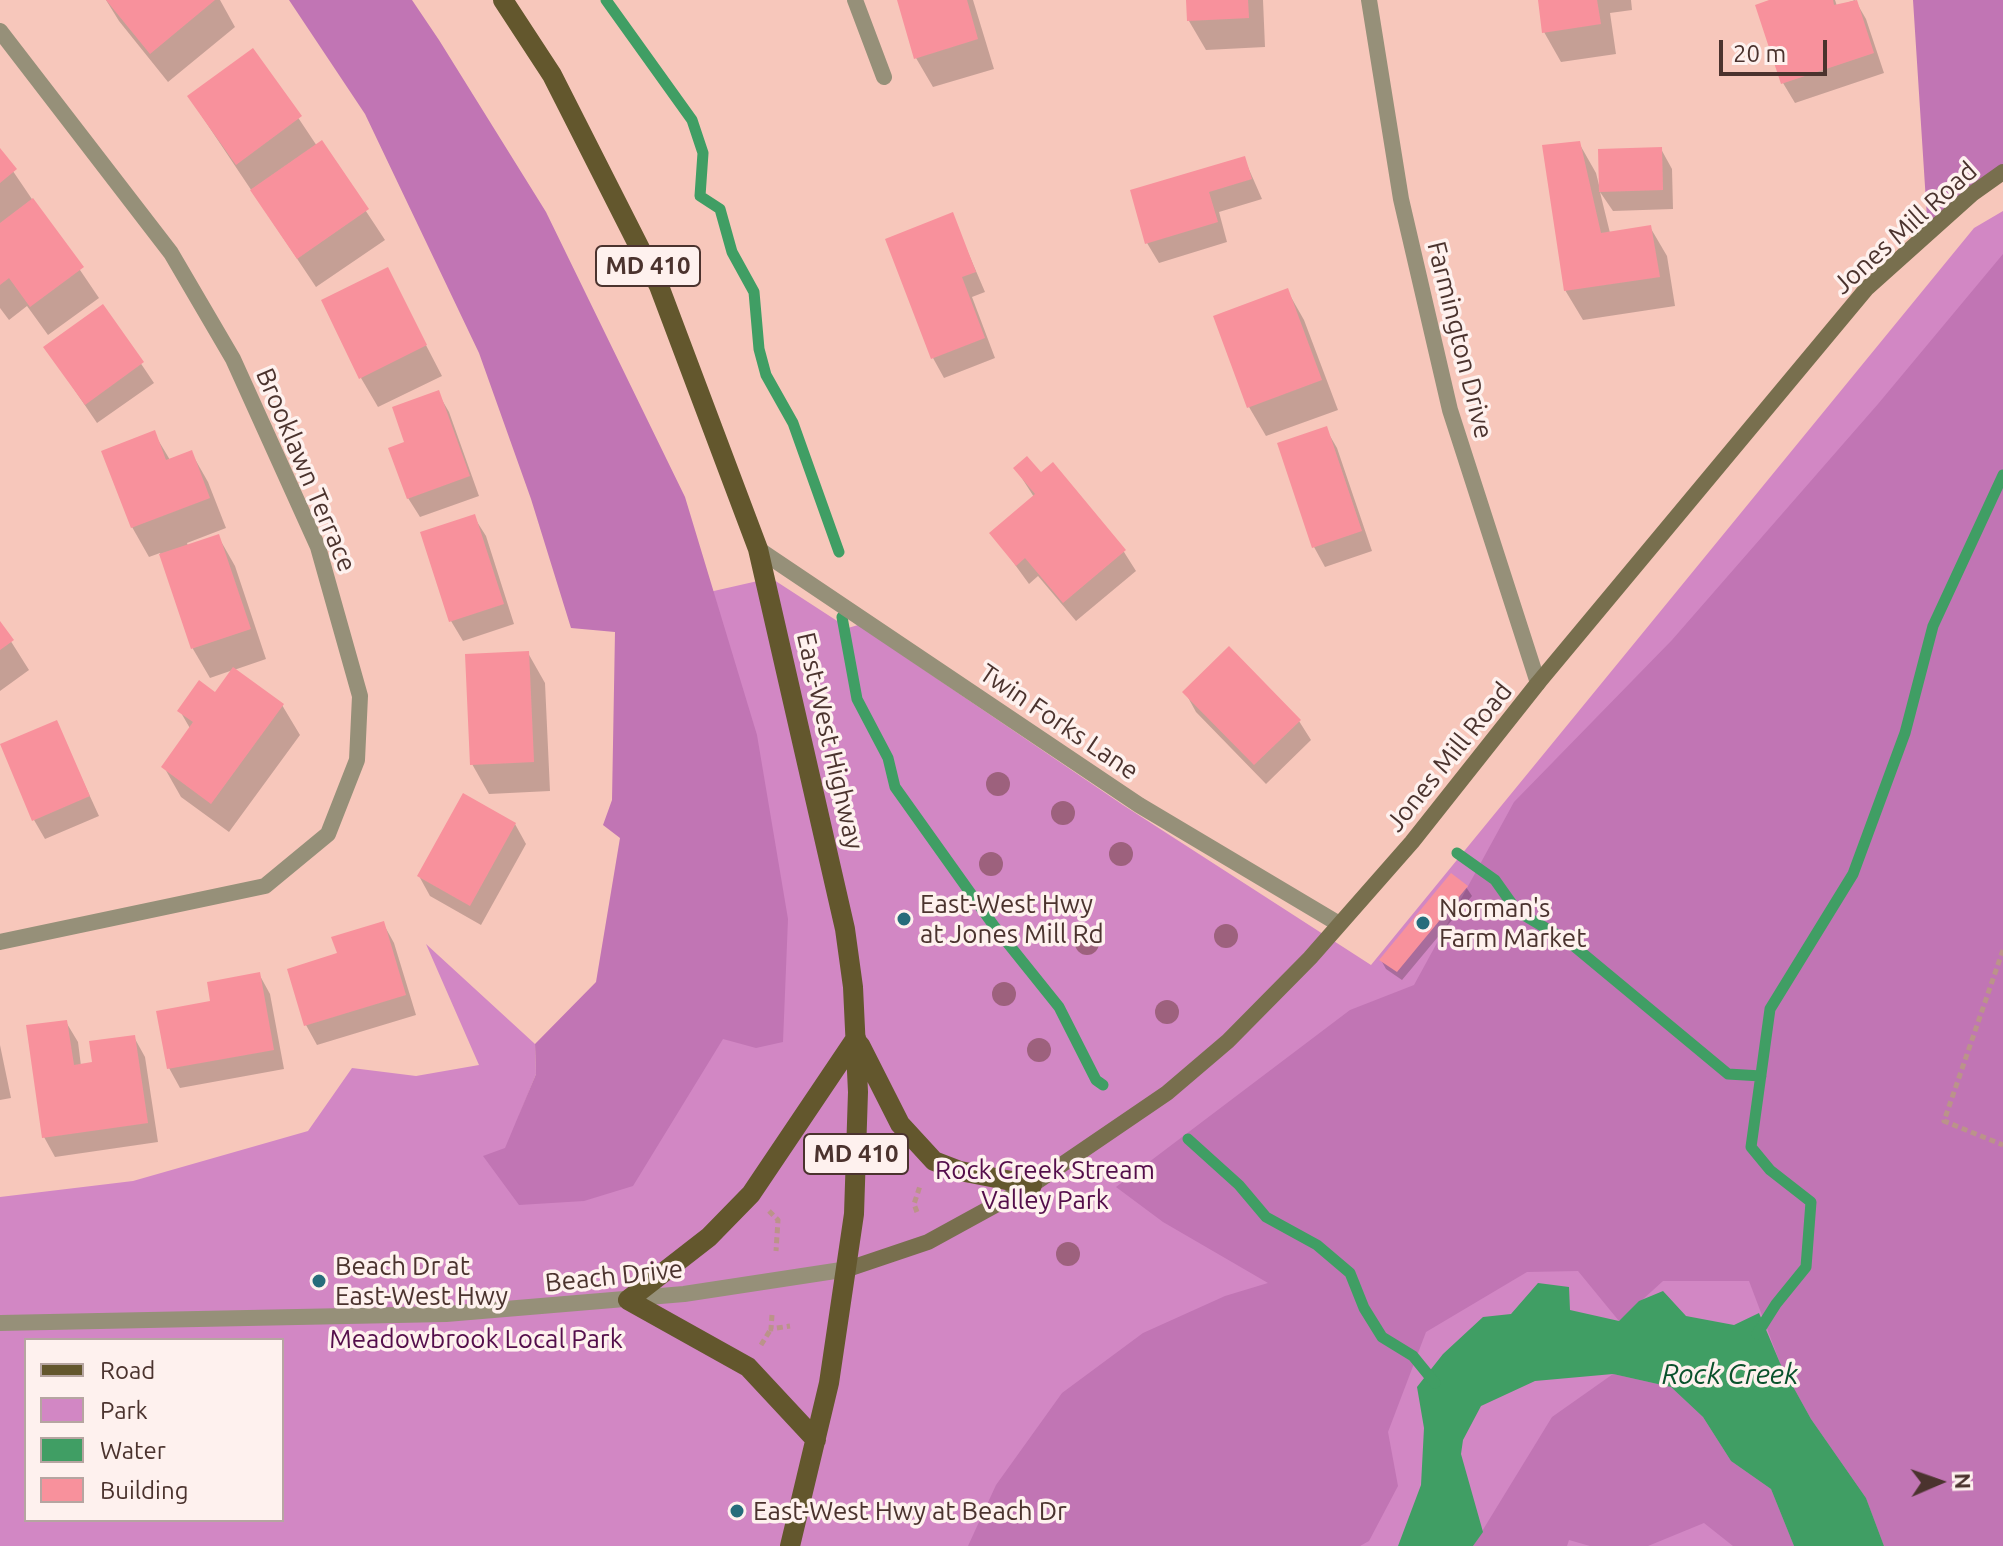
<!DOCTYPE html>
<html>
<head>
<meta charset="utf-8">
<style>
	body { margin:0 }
	#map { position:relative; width:2003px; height:1546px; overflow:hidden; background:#f7c7bb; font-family:Ubuntu,sans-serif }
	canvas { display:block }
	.legend { position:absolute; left:24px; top:1338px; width:260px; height:184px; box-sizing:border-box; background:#fef1ee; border:2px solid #b6a5a1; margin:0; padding:10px 14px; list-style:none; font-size:24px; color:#4b332e }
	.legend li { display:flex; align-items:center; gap:16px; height:40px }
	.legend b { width:40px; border:2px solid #b6a5a1 }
	.north { position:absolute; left:1899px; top:1442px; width:80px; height:80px; -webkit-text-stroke:6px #fef1ee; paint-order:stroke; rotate:88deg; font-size:22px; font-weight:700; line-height:32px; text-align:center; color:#4b332e }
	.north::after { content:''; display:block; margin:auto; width:28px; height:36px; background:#4b332e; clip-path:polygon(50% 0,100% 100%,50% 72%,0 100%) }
	.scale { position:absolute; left:1719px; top:40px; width:108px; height:36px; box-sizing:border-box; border:4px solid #4b332e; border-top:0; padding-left:10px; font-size:24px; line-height:28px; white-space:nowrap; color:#4b332e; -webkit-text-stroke:6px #fef1ee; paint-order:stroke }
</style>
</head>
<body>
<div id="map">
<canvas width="2003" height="1546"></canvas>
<ul class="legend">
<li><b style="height:10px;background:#63572d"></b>Road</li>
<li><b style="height:22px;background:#d287c4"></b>Park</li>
<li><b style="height:22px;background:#409e64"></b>Water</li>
<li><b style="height:22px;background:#f8919c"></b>Building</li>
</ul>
<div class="north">N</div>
<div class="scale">20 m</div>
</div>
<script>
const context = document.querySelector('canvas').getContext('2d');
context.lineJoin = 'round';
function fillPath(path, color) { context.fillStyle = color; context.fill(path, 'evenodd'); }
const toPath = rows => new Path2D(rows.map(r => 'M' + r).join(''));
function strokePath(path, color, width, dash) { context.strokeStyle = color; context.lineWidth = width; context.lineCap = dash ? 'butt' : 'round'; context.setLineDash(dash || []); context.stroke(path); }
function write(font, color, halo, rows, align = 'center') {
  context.font = font + ' Ubuntu,sans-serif'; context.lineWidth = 7; context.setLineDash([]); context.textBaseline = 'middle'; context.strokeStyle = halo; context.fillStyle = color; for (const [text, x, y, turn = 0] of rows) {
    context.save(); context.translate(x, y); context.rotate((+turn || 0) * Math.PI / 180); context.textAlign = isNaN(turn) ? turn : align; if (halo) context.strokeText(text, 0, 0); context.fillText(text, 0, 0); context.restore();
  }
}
fillPath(toPath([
	[2003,211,2003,1546,0,1546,0,1197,133,1181,308,1131,352,1068,416,1076,479,1065,426,944,535,1044,536,1074,519,1116,589,1078,661,603,771,578,848,628,858,625,1123,805,1371,965,1974,228],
	[26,1340,282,1340,282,1520,26,1520]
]), '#d287c4');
fillPath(toPath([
	[289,0,412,0,439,40,546,212,685,497,757,735,788,919,783,1042,756,1048,723,1039,633,1186,584,1201,519,1205,483,1156,505,1148,536,1074,535,1044,596,982,620,838,603,825,612,800,615,632,571,628,531,499,479,353,365,114],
	[1913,0,2003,0,2003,172,1928,233],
	[2003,254,2003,1546,1884,1546,1866,1498,1811,1419,1780,1363,1749,1281,1663,1281,1619,1321,1578,1271,1527,1272,1426,1332,1388,1432,1398,1486,1369,1541,1360,1546,968,1546,996,1485,1062,1393,1143,1333,1225,1296,1268,1283,1163,1222,1116,1187,1350,1010,1414,985,1514,802,1672,640,1878,404],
	[1613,1374,1671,1387,1703,1417,1731,1461,1771,1489,1794,1546,1733,1546,1704,1523,1648,1546,1590,1546,1569,1540,1567,1546,1473,1546,1552,1417]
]), '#c175b4');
fillPath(toPath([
	[1538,1283,1569,1287,1570,1310,1619,1321,1639,1301,1663,1291,1686,1316,1734,1325,1759,1313,1780,1363,1811,1419,1866,1498,1884,1546,1794,1546,1771,1489,1731,1461,1703,1417,1671,1387,1613,1374,1535,1381,1481,1406,1463,1440,1461,1454,1483,1532,1473,1546,1398,1546,1421,1485,1424,1428,1417,1387,1443,1354,1483,1317,1511,1314]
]), '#409e64');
fillPath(toPath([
	[106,0,220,0,235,27,168,82,119,21],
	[899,0,973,0,994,69,933,87,916,58],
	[1188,0,1263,0,1265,47,1206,50,1189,21],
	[1540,0,1631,0,1632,10,1610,13,1616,54,1561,62,1544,32],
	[1775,0,1835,0,1837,6,1855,0,1866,19,1884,73,1795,103,1783,83,1758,6],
	[253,50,317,146,321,143,385,240,316,287,189,97],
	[1579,143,1596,173,1599,185,1661,149,1672,169,1673,209,1613,211,1600,192,1610,233,1650,227,1667,256,1675,306,1583,320,1565,290],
	[0,152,99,298,48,335,27,306,9,320,0,308],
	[1244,158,1262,199,1219,212,1227,242,1159,263,1147,243],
	[952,215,985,292,972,297,995,358,944,378,933,358],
	[387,270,442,376,378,407,361,378],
	[1287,290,1304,320,1338,410,1266,436,1249,407],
	[103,307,154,383,97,423,46,348],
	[438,393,449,412,479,496,420,517,408,498,407,444],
	[1326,429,1337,448,1372,551,1325,567,1314,547],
	[154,433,170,460,191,452,208,482,226,528,187,543,188,546,218,536,235,566,266,659,234,670,282,705,300,735,229,832,181,797,164,767,191,730,180,711,216,695,233,670,210,678,193,649,160,553,149,557,132,527],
	[1053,465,1124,552,1136,571,1076,621,1038,576,1029,584,992,533,1034,497,1016,469,1040,475],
	[474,517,486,536,514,624,463,641,451,621,423,533],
	[0,624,29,670,0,691],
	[528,653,545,683,550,791,489,794,472,764],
	[1185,692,1299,721,1311,740,1266,784,1196,712],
	[56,722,99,816,45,839,34,820],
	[515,824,526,844,481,925,430,896,419,876],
	[1466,887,1472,896,1402,980,1386,969,1381,960],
	[383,923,394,943,416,1015,317,1045,306,1025,339,955],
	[259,974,270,994,284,1069,180,1088,169,1068,213,1002],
	[66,1022,78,1042,81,1066,95,1064,134,1037,145,1057,158,1142,55,1157,44,1137],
	[0,1045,11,1098,0,1100]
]), '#0003');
strokePath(toPath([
	[606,0,692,120,703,153,700,196,720,209,732,252,754,292,759,349,766,375,793,423,839,552],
	[842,617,857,699,888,758,895,787,994,926,1059,1007,1096,1080,1103,1085],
	[1457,853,1495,880,1517,911,1569,942,1728,1074,1761,1076],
	[1188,1139,1239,1185,1266,1217,1317,1245,1350,1273,1364,1308,1382,1337,1413,1356,1435,1383],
	[1757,1334,1776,1304,1806,1267,1811,1202,1770,1170,1751,1147,1770,1009,1853,874,1905,733,1933,626,2003,475]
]), '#409e64', 11);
fillPath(toPath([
	[106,0,215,0,150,54],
	[897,0,967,0,978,39,914,59],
	[1186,0,1248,0,1249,18,1187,21],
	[1538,0,1597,0,1601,24,1542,33],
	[1769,0,1833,0,1834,5,1857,0,1874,53,1781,84,1755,5],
	[253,48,302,116,236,165,187,96],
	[322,140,369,209,297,259,250,190],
	[1580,141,1601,233,1651,225,1660,277,1564,291,1542,145],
	[1662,147,1663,190,1599,192,1598,149],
	[0,148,17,169,0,183],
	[1245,156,1252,179,1209,192,1218,222,1145,244,1130,190],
	[33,198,84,267,30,307,9,278,0,285,0,223],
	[953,212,976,272,962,277,985,338,931,359,885,239],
	[388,267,427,345,359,379,321,300],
	[1288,288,1322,380,1247,408,1213,316],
	[103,304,144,362,85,405,43,347],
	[439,390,470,476,407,499,388,448,404,442,392,407],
	[1327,426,1362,531,1312,548,1277,443],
	[155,430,166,460,192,450,210,498,131,528,101,451],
	[1027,456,1041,472,1053,462,1126,550,1063,603,1025,558,1016,566,989,533,1035,494,1013,468],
	[475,514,504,604,449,622,420,532],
	[219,534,251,629,191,649,159,554],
	[0,621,14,640,0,650],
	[1229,646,1301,720,1254,765,1182,692],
	[529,651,534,762,470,765,465,654],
	[233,667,284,704,211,804,161,767,193,722,177,711,199,680,215,692],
	[57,720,90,796,32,821,0,744],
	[463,793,516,823,470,906,417,876],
	[1451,873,1468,886,1397,972,1379,960],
	[384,921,406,995,304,1026,287,969,337,953,331,937],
	[260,972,274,1050,167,1069,156,1011,210,1001,207,982],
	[67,1020,74,1065,92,1062,89,1041,135,1035,148,1123,42,1138,26,1025]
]), '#f8919c');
strokePath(toPath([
	[2003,950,1944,1121,2003,1145],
	[769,1211,778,1220,776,1251],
	[917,1212,914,1204,920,1186],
	[772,1315,771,1329,790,1326],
	[761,1345,771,1329]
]), '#bb938a', 5, [6, 4]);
strokePath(toPath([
	[855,0,884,77]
]), '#969079', 16);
strokePath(toPath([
	[1369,0,1401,199,1450,410,1538,683],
	[0,31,171,253,233,359,318,547,360,696,357,760,328,834,265,886,0,942],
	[758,549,1139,805,1339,924]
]), '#969079', 16);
strokePath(toPath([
	[0,1323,446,1314,684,1294,848,1269]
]), '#969079', 16);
strokePath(toPath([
	[848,1269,928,1242,1032,1185,1167,1093,1228,1041,1310,958,1412,842,1538,683,1867,288,1972,194,2003,172]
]), '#786f4e', 16);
strokePath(toPath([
	[503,0,552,75,659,286,758,549,845,929,853,987,858,1092,854,1214,829,1383,790,1546],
	[860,1045,900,1124,934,1161,960,1171,1032,1185],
	[816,1440,748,1367,628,1300,709,1237,751,1194,856,1038]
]), '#63572d', 20);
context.fillStyle = '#9d617d';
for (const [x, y] of [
	[998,784],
	[1063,813],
	[1121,854],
	[991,864],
	[1226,936],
	[1087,943],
	[1004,994],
	[1167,1012],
	[1039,1050],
	[1068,1254]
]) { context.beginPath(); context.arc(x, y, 12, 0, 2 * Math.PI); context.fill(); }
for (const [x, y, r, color] of [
	[904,919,8,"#266c7b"],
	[1423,923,8,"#266c7b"],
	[319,1281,8,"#266c7b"],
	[737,1511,8,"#266c7b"]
]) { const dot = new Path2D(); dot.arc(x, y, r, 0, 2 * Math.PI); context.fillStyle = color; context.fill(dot); strokePath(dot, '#fef1ee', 3); }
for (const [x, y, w] of [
	[648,266,104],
	[856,1154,104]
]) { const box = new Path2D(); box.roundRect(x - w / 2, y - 20, w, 40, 6); context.fillStyle = '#fef1ee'; context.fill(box); strokePath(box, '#4b332e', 2); }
write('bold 24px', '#4b332e', null, [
	["MD 410",648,266],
	["MD 410",856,1154]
]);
write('26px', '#4b332e', '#fef1ee', [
	["Jones Mill Road",1905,228,-42],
	["Farmington Drive",1460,340,76],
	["Brooklawn Terrace",306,470,67],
	["Twin Forks Lane",1059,722,34],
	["East-West Highway",830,741,77],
	["Jones Mill Road",1449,757,-51],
	["Beach Drive",614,1276,-6]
]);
write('26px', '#4b332e', '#fef1ee', [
	["East-West Hwy",920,904],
	["at Jones Mill Rd",920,934],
	["Norman's",1439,908],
	["Farm Market",1439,938],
	["Beach Dr at",335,1266],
	["East-West Hwy",335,1296],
	["East-West Hwy at Beach Dr",753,1511]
], 'left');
write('26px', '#540e4b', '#fef1ee', [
	["Rock Creek Stream",1045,1170],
	["Valley Park",1045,1200],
	["Meadowbrook Local Park",476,1339]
]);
write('italic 28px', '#0a522c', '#fef1ee', [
	["Rock Creek",1730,1375]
]);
</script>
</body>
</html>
